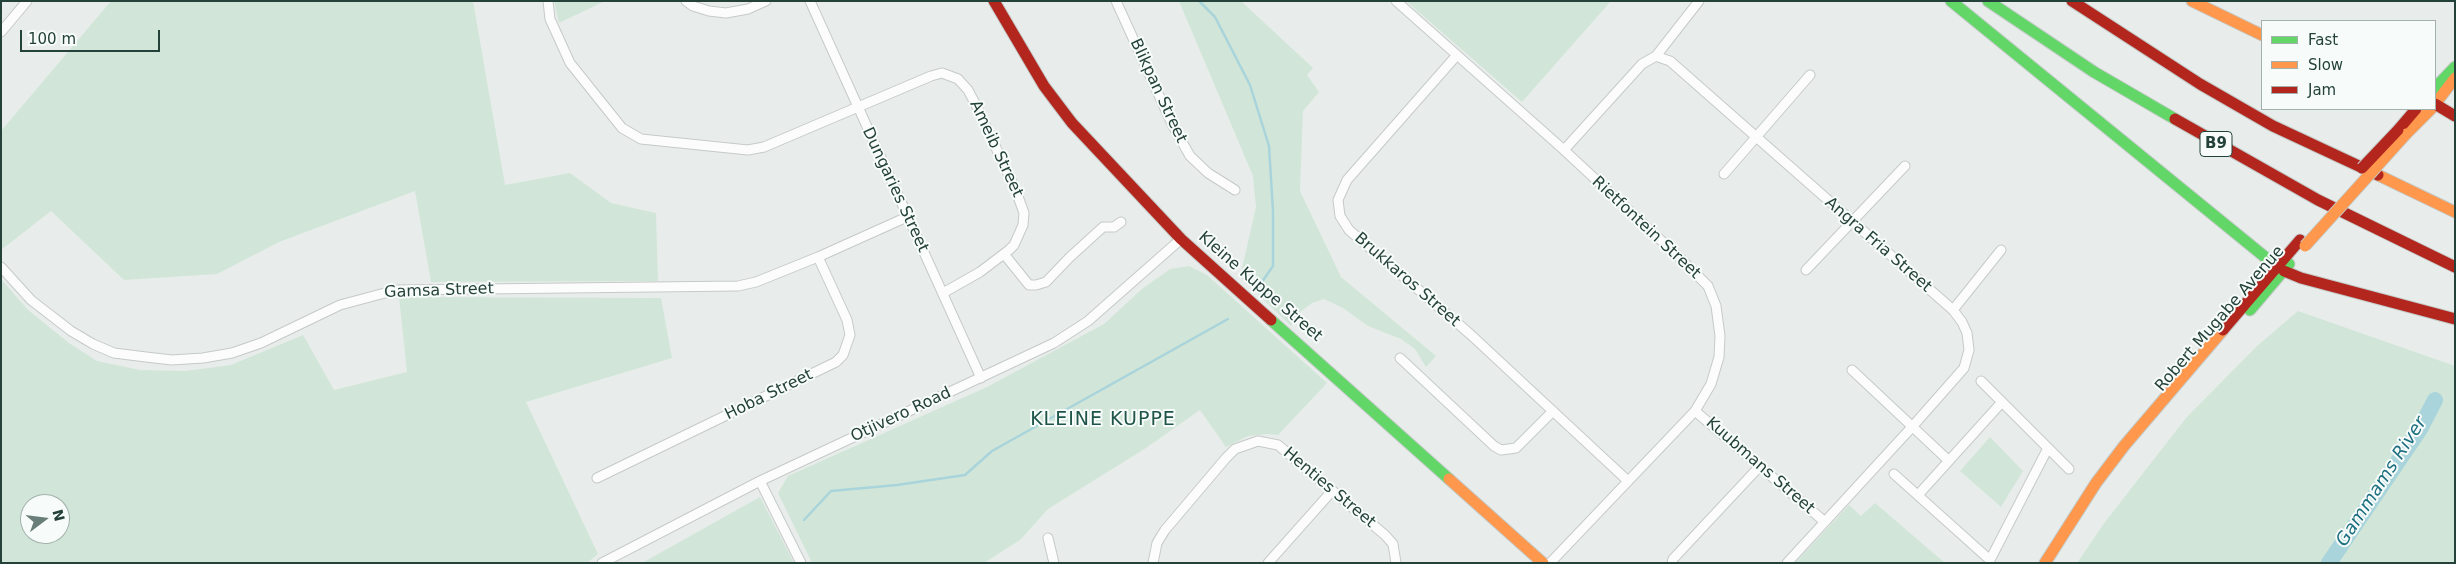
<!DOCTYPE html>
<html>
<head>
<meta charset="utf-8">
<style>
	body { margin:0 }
	#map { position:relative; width:2456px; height:564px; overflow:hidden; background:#e8edeb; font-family:"DejaVu Sans",sans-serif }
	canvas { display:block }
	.frame { position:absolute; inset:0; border:2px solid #24423a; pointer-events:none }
	.legend { position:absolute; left:2261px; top:20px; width:175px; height:90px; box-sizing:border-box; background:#f7fbf9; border:1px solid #a3b1ad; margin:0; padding:6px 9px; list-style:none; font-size:15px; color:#24423a }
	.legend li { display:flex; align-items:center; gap:10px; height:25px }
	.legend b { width:25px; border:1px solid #a3b1ad }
	.north { position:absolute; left:20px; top:494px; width:50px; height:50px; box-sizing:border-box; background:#f7fbf9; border:1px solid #a3b1ad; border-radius:50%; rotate:75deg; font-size:14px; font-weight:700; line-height:20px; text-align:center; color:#24423a }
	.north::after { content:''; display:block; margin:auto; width:18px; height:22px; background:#697e78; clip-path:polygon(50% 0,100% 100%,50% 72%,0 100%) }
	.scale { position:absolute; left:20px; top:30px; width:140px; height:22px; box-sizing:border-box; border:2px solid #24423a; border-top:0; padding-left:6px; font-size:15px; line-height:18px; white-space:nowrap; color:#24423a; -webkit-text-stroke:4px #f7fbf9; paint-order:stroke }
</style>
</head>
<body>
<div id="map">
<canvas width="2456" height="564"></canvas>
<div class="frame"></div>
<ul class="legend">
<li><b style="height:6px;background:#63d668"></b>Fast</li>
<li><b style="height:6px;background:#ff974d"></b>Slow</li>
<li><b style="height:6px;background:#b3261e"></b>Jam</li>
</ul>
<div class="north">N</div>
<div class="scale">100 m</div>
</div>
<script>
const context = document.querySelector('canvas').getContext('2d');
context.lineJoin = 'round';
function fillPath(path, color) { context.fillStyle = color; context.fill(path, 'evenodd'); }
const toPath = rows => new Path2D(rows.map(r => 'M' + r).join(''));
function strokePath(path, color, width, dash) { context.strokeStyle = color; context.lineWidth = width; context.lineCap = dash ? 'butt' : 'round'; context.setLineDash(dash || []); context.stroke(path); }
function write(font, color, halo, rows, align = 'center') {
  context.font = font + ' "DejaVu Sans",sans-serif'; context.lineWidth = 4; context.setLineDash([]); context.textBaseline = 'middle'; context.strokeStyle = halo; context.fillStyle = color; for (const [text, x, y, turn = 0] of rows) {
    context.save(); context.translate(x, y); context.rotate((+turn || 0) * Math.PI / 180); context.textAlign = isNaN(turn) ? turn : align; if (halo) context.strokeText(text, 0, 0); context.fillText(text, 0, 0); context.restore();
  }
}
fillPath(toPath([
	[111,1,473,1,505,185,570,173,611,203,656,213,658,281,431,282,415,191,279,242,217,274,124,280,51,211,1,250,1,131],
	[554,1,605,1,559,23],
	[1179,1,1241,1,1313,68,1307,75,1319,92,1303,111,1300,191,1341,277,1436,356,1426,367,1415,349,1401,339,1368,326,1343,308,1324,299,1312,303,1300,312,1291,326,1240,277,1256,207,1253,176],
	[1406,1,1611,1,1522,102],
	[1189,266,1207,275,1327,383,1278,435,1267,434,1248,436,1226,447,1200,410,1146,448,1048,509,1020,540,984,563,812,563,778,493,788,476,987,387,1104,324,1142,289,1170,269],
	[1,279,28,310,69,343,97,361,140,370,185,371,231,365,303,335,334,390,407,372,399,297,661,298,672,358,526,402,598,554,587,563,1,563],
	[30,504,60,504,60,534,30,534],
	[2298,311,2455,366,2455,563,2077,563,2105,522,2186,418,2257,346],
	[1990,437,2023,471,2001,507,1960,471],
	[760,497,794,563,642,563],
	[1875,503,1945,563,1795,563,1849,505,1861,516]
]), '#d1e6d8');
strokePath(toPath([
	[1199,1,1215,17,1250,85,1269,146,1273,211,1273,266,1257,289],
	[804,520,831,491,897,485,965,475,992,451,1228,319]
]), '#a9d4db', 2.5);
strokePath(toPath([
	[2329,563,2420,429,2435,400]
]), '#a9d4db', 16);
const street = toPath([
	[548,1,550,19,570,63,622,128,641,139,748,150,764,147,931,76,942,73,958,79,968,90,978,109,1016,191,1024,213,1023,225,1014,245,1009,250,980,272,943,293],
	[686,1,693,6,709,11,726,13,748,9,766,1],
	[810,1,981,378],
	[1116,1,1172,124,1190,156,1208,173,1235,190],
	[1396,1,1564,150,1680,258,1708,286,1716,306,1720,336,1719,357,1711,384,1695,411,1550,563],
	[1,32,27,1],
	[1457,55,1347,180,1338,200,1340,216,1349,230,1470,334,1628,481],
	[1656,56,1699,1],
	[1564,150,1642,64,1656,56,1664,59,1670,61,1953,310,1962,322,1967,333,1969,350,1964,368,1912,427,1787,563],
	[1724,174,1810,75],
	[1004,254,1029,285,1036,285,1046,282,1070,257,1103,227,1114,227,1121,222],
	[1,267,31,300,71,331,93,344,114,353,146,357,172,360,203,358,232,353,261,343,340,305,396,290,738,286,756,282,818,257,907,217],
	[1806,270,1905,166],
	[1953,310,2001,250],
	[1400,358,1494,446,1501,450,1516,448,1553,411],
	[1852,370,1949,461],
	[1981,381,2069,469],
	[1695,411,1825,522],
	[1894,474,1990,560,2048,448],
	[597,478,836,362,843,355,850,335,847,320,818,257],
	[760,481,801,563],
	[1918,495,2002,402],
	[1048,538,1054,563],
	[602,563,760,481,1054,343,1088,321,1181,239],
	[1153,563,1157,543,1165,530,1226,458,1235,449,1258,441,1278,445,1385,535,1393,544,1396,563],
	[1268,563,1332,491],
	[1672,563,1673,559,1759,467]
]);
const fast = toPath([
	[1951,1,2276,266],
	[1988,1,2094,72,2175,119],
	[2435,88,2455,67],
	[2250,310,2289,264],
	[1271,320,1449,479]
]);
const slow = toPath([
	[2192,1,2262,35],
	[2435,104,2455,78],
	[2406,134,2431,109],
	[2378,175,2455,212],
	[1449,479,1543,563],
	[2045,563,2096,483,2124,446,2223,330]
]);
const jam = toPath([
	[994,1,1044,86,1072,123,1181,239,1271,320],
	[2072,1,2200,84,2273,126,2378,175],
	[2435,104,2455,116],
	[2175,119,2318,200,2455,267],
	[2398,130,2416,109],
	[2284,271,2301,278,2455,319],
	[2223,330,2300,240]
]);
strokePath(street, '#c5cac8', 11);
strokePath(fast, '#c3cbc8', 13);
strokePath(slow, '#c3cbc8', 13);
strokePath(jam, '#c3cbc8', 13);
strokePath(street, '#fcfcfc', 9);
strokePath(fast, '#63d668', 11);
strokePath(slow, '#ff974d', 11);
strokePath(jam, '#b3261e', 11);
const slowBridge = toPath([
	[2305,246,2406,134]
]);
const jamBridge = toPath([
	[2362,168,2398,130]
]);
strokePath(slowBridge, '#c3cbc8', 13, []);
strokePath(jamBridge, '#c3cbc8', 13, []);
strokePath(slowBridge, '#ff974d', 11);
strokePath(jamBridge, '#b3261e', 11);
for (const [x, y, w] of [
	[2216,144,32]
]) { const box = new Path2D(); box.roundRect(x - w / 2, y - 12.5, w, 25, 4); context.fillStyle = '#f7fbf9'; context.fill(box); strokePath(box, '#24423a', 1); }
write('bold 15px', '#24423a', null, [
	["B9",2216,144]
]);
write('16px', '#24423a', '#f7fbf9', [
	["Blikpan Street",1158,91,65],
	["Ameib Street",996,149,65],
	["Dungaries Street",895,190,65],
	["Rietfontein Street",1646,228,43],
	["Angra Fria Street",1878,245,41],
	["Brukkaros Street",1407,280,41],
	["Kleine Kuppe Street",1260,287,41],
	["Gamsa Street",439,291,-2],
	["Robert Mugabe Avenue",2220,319,-49],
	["Hoba Street",769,395,-26],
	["Otjivero Road",901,415,-25],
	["Kuubmans Street",1760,466,41],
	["Henties Street",1329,488,40]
]);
write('italic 18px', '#1c6f80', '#f7fbf9', [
	["Gammams River",2382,482,-57]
]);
context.letterSpacing = '1px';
write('19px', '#1f5548', '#f7fbf9', [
	["KLEINE KUPPE",1103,420]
]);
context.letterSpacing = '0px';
</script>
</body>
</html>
